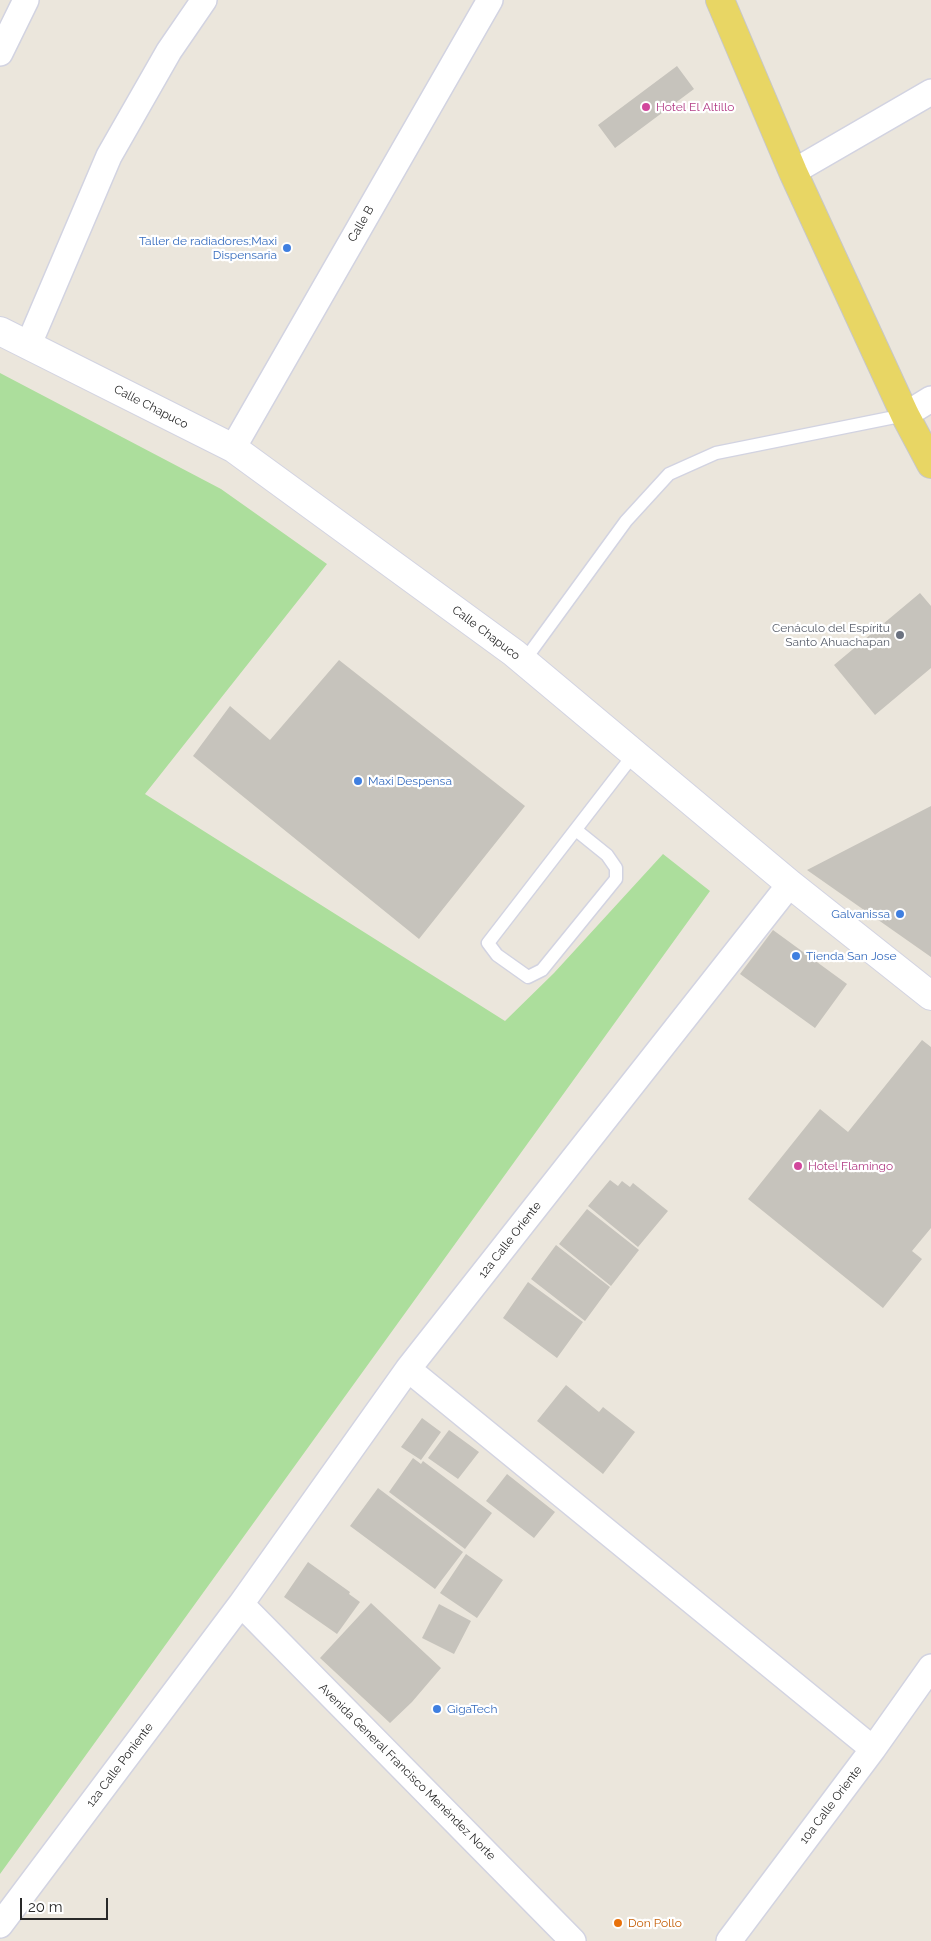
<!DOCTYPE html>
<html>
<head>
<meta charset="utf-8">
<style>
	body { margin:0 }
	#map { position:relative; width:931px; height:1941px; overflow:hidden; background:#ebe6dc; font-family:Raleway,sans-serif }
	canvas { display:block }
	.scale { position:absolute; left:20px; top:1898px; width:88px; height:22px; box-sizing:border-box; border:2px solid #292929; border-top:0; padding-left:6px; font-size:15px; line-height:18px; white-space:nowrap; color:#292929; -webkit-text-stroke:4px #fff; paint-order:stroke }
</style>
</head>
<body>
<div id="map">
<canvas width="931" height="1941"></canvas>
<div class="scale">20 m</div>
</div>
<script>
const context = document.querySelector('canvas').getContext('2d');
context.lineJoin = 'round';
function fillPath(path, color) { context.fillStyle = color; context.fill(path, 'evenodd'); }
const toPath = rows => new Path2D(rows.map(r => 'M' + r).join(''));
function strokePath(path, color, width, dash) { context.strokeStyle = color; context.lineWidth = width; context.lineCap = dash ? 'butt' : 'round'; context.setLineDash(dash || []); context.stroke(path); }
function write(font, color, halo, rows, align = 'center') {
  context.font = font + ' Raleway,sans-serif'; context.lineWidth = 4.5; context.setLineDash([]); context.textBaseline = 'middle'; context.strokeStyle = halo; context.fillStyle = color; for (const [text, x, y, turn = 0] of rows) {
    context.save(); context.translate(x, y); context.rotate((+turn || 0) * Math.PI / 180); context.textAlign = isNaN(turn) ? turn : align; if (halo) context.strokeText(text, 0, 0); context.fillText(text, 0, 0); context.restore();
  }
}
fillPath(toPath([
	[0,373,221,489,327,564,145,794,505,1021,554,973,663,854,710,891,0,1874]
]), '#acde9c');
fillPath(toPath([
	[677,66,694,89,615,148,598,125],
	[920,593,931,606,931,668,875,715,834,665],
	[339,660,525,806,419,939,193,756,230,706,270,740],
	[931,806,931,957,807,870],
	[773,930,847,984,815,1028,740,974],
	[922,1040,931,1047,931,1228,912,1251,922,1259,883,1308,748,1199,820,1109,848,1132],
	[610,1180,618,1186,622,1181,630,1187,633,1183,668,1211,638,1247,588,1206],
	[587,1209,639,1250,611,1286,559,1244],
	[556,1245,610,1287,585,1321,531,1279],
	[528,1282,583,1322,557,1358,503,1318],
	[566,1385,599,1412,603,1407,635,1432,603,1474,537,1421],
	[422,1418,441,1432,421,1460,401,1447],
	[449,1430,479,1452,458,1479,428,1458],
	[413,1458,421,1464,423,1461,492,1513,465,1549,389,1492],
	[507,1474,555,1512,534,1538,486,1501],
	[378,1488,463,1552,435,1589,350,1526],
	[466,1554,503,1580,477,1618,440,1593],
	[308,1562,350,1592,349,1594,360,1602,337,1634,284,1597],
	[371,1603,441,1668,412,1702,390,1723,320,1658],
	[439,1604,471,1621,454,1654,422,1638]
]), '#c6c3bc');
const lane = toPath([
	[524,661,626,521,669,474,716,453,905,415],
	[576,830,607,855,616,868,616,879,542,970,528,977,497,955,488,943,634,754]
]);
const street = toPath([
	[0,53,26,0],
	[793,172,931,92],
	[28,346,109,156,169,51,204,0],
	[905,415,931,399],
	[233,448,490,0],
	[408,1369,873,1749],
	[241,1604,573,1941],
	[0,1925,241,1604,408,1369,790,884],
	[729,1941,873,1749,931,1667]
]);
const secondary = toPath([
	[0,331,233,448,514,653,790,884,931,996]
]);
const primary = toPath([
	[720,0,793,172,905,415,931,464]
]);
strokePath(lane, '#d2d3e1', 15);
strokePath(street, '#d2d3e1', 28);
strokePath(secondary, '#d2d3e1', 30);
strokePath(primary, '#c7c7c7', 30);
strokePath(lane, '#fff', 12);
strokePath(street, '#fff', 25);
strokePath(secondary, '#fff', 28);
strokePath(primary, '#e8d664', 28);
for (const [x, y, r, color] of [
	[646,107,5,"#d1479c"],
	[287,248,5,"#3f7fe0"],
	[900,635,5,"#6b7280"],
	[358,781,5,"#3f7fe0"],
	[900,914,5,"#3f7fe0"],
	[796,956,5,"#3f7fe0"],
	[798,1166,5,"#d1479c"],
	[437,1709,5,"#3f7fe0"],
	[618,1923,5,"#e8710a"]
]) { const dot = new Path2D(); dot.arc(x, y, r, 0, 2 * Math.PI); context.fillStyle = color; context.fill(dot); strokePath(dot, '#fff', 2); }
write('12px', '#b23c85', '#fff', [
	["Hotel El Altillo",656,107],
	["Hotel Flamingo",808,1166]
], 'left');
write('12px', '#292929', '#fff', [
	["Calle B",361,224,-60],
	["Calle Chapuco",151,407,27],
	["Calle Chapuco",486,633,37],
	["12a Calle Oriente",510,1240,-52],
	["12a Calle Poniente",120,1765,-53],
	["Avenida General Francisco Menéndez Norte",407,1772,45],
	["10a Calle Oriente",831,1805,-53]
]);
write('12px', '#366cbe', '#fff', [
	["Taller de radiadores;Maxi",277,241,"right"],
	["Dispensaria",277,255,"right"],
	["Maxi Despensa",368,781],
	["Galvanissa",890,914,"right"],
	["Tienda San Jose",806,956],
	["GigaTech",447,1709]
], 'left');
write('12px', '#5b616d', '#fff', [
	["Cenáculo del Espíritu",890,628],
	["Santo Ahuachapan",890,642]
], 'right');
write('12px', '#c56008', '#fff', [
	["Don Pollo",628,1923]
], 'left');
</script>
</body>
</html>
